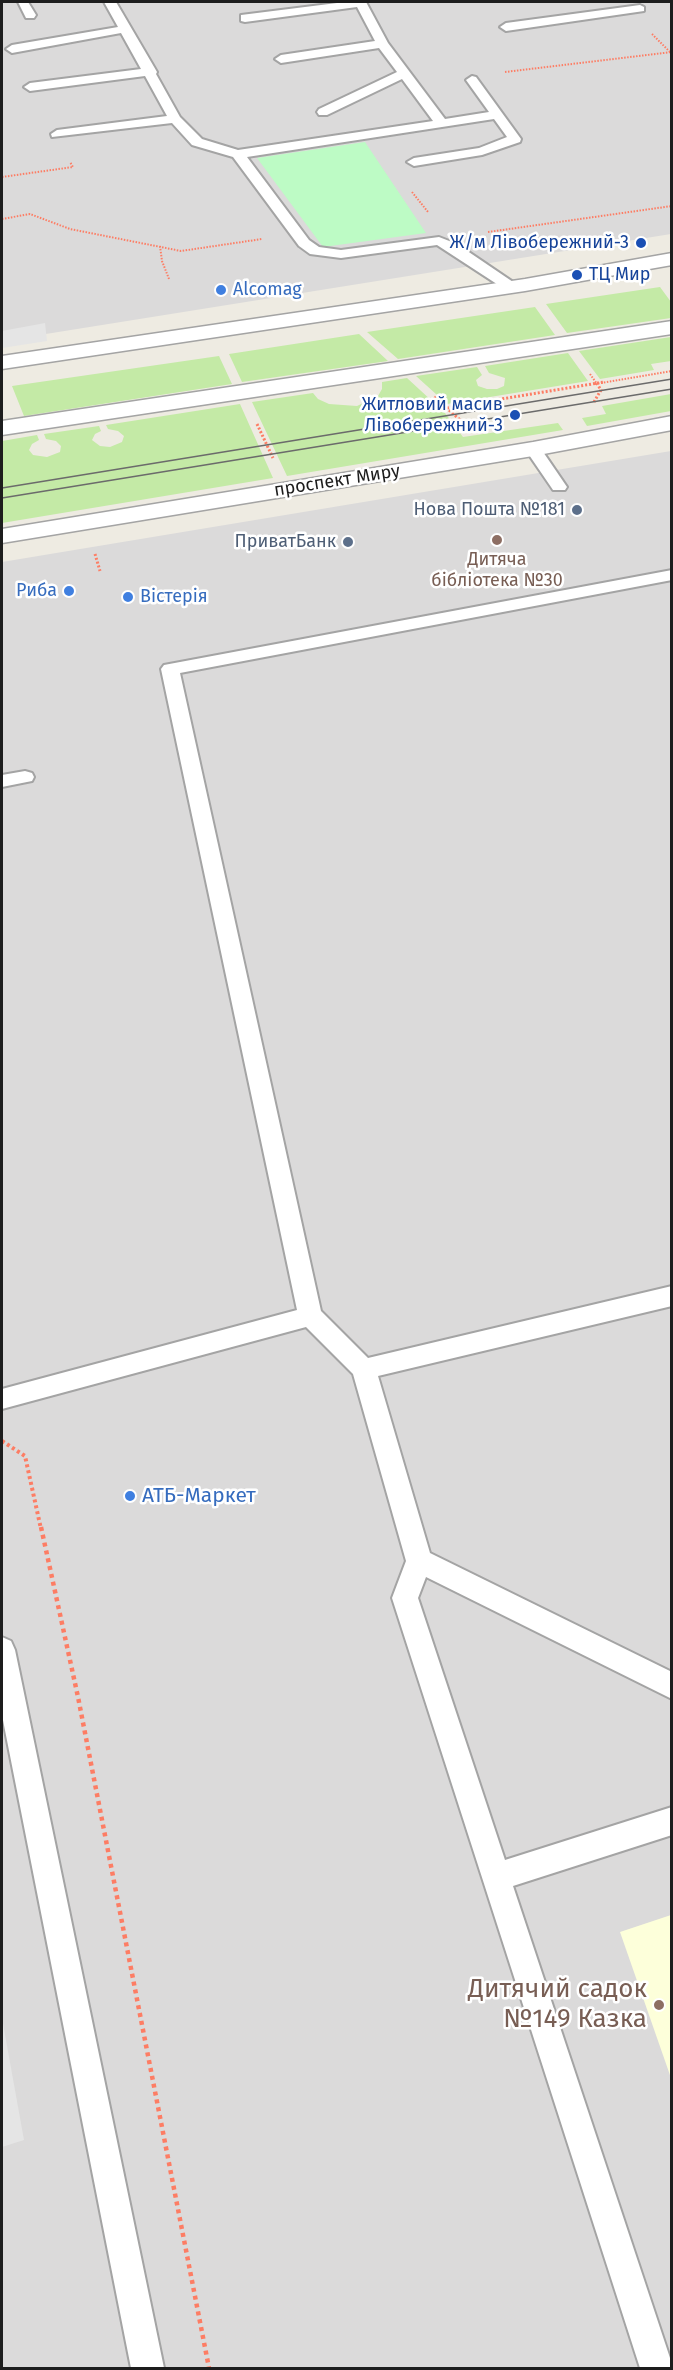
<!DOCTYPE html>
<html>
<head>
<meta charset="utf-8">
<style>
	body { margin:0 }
	#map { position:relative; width:673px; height:2370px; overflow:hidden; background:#eeebe2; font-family:"Fira Sans",sans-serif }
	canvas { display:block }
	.frame { position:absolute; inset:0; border:3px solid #1d1d1d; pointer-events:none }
</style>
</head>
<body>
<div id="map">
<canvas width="673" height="2370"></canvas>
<div class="frame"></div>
</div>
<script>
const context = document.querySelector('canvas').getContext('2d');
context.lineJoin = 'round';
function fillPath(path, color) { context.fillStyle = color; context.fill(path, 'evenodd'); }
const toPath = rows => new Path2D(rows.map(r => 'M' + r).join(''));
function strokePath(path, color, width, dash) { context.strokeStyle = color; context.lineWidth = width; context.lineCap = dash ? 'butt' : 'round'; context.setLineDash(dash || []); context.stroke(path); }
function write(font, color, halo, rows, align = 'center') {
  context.font = font + ' "Fira Sans",sans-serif'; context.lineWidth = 5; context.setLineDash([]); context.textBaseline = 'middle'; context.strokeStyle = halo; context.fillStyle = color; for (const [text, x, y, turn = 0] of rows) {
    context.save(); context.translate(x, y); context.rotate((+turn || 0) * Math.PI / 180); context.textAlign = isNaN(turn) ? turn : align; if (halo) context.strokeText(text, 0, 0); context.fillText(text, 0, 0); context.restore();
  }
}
fillPath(toPath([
	[2,2,671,2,671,234,2,341],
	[671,451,671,2368,2,2368,2,562]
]), '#dbdada');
fillPath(toPath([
	[671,1915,672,1915,671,2078,620,1932]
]), '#fdffda');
fillPath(toPath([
	[660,287,671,302,671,318,567,333,546,304],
	[535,307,555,335,398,359,367,332],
	[359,334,388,361,242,382,229,354],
	[671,337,671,361,651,364,654,370,600,379,579,351],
	[568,353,588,381,447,404,416,376,477,367,482,375,476,380,478,386,487,389,497,389,504,386,505,378,489,373,485,366],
	[219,356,232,384,24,416,12,386],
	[407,378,445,413,463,437,558,423,563,430,287,476,252,402,313,393,318,399,329,404,357,406,378,396,382,389,382,382],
	[671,394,671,411,587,426,582,418,606,414,602,406],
	[240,404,273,478,2,523,2,441,37,435,39,440,32,444,29,450,33,455,47,457,60,452,61,446,56,441,46,439,44,434,99,426,101,431,95,434,92,440,100,446,110,447,122,442,124,436,118,431,108,429,106,425]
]), '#c4eaa6');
fillPath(toPath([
	[365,142,426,233,323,247,257,158]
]), '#bdfbc5');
fillPath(toPath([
	[45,323,47,341,2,348,2,331],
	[2,2018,24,2140,2,2147]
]), '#e5e5e5');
const service = toPath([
	[18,2,28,2,36,15,34,18,26,18,18,2],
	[104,2,116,2,157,72,156,74,180,117,202,139,238,150,433,121,402,79,327,115,319,115,317,112,319,109,397,72,379,48,281,63,275,59,281,55,375,41,357,7,245,22,241,21,241,15,345,2,366,2,388,43,445,119,489,112,466,80,472,76,476,77,521,139,520,142,482,155,414,166,407,162,414,158,479,148,507,137,494,119,247,157,309,240,319,247,341,250,439,237,457,244,516,284,518,287,516,290,506,290,437,245,341,258,310,254,299,246,233,157,192,145,172,123,52,137,51,134,57,130,167,116,145,76,30,91,24,87,30,83,141,69,121,33,12,53,6,49,12,45,118,27,104,2],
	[640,5,644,7,644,11,506,31,500,27,506,23,640,5],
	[533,444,539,446,567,487,565,490,553,490,551,487,525,449,533,444],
	[672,570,672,580,180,673,321,1311,368,1358,672,1286,672,1306,378,1376,430,1553,672,1672,672,1699,426,1577,418,1598,505,1860,672,1807,672,1835,513,1886,672,2364,672,2368,640,2368,392,1598,406,1561,353,1374,306,1327,2,1409,2,1389,297,1310,161,669,164,665,672,570],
	[25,771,32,773,34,777,32,781,2,787,2,775,25,771],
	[2,1637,11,1641,15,1650,164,2368,131,2368,2,1715,2,1637]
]);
const pedestrian = toPath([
	[672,321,672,334,2,435,2,421,672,321]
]);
const tertiary = toPath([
	[672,253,672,265,525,291,2,369,2,356,525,279,672,253],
	[672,416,672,430,533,456,2,543,2,529,533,442,672,416]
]);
strokePath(service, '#a4a4a4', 4);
strokePath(pedestrian, '#a4a4a4', 3);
strokePath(tertiary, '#a4a4a4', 3);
strokePath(toPath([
	[652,34,670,52],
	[505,72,672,52],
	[2,177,73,167,70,162],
	[412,192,428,212],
	[2,219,30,214,70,229,181,251,262,239],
	[488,232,672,206],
	[160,246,162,261,169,279],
	[590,374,597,384],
	[595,384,672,371]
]), '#fd7d64', 2, [1.5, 1.5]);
strokePath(toPath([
	[434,397,466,425],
	[594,402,601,390,596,382],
	[447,408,604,382],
	[257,424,273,458],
	[95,554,100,571]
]), '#fd7d64', 3, [2, 2]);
strokePath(toPath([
	[2,1441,25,1456,41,1529]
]), '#fd7d64', 4, [3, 3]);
strokePath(toPath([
	[41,1527,78,1697,209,2368]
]), '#fd7d64', 4.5, [4, 4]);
fillPath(service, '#fff');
fillPath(pedestrian, '#fff');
fillPath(tertiary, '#fff');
strokePath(toPath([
	[2,488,672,379],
	[2,498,672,389]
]), '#6b6b6b', 1.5);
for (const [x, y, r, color] of [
	[641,243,6,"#1a4fb4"],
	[577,275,6,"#1a4fb4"],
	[221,290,6,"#3f7fe0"],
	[515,415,6,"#1a4fb4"],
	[577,510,6,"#5c6f8a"],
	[497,540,6,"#8d6e63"],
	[348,542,6,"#5c6f8a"],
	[69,591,6,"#3f7fe0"],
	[128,597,6,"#3f7fe0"],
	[130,1496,6,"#3f7fe0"],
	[659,2005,6,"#8d6e63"]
]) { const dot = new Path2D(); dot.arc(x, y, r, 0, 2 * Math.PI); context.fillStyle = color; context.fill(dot); strokePath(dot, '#fff', 2); }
write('18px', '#164399', '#fff', [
	["Ж/м Лівобережний-3",629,243],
	["ТЦ Мир",589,275,"left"],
	["Житловий масив",503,405],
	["Лівобережний-3",503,426]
], 'right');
write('18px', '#366cbe', '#fff', [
	["Alcomag",233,290],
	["Риба",57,591,"right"],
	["Вістерія",140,597]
], 'left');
write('18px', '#1d1d1d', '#fff', [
	["проспект Миру",337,481,-9]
]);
write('18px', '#4e5e75', '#fff', [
	["Нова Пошта №181",565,510],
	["ПриватБанк",336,542]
], 'right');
write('18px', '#785e54', '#fff', [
	["Дитяча",497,560],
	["бібліотека №30",497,581]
]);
write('21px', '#366cbe', '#fff', [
	["АТБ-Маркет",142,1496]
], 'left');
write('26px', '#785e54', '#fff', [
	["Дитячий садок",647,1990],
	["№149 Казка",647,2020]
], 'right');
</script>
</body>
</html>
